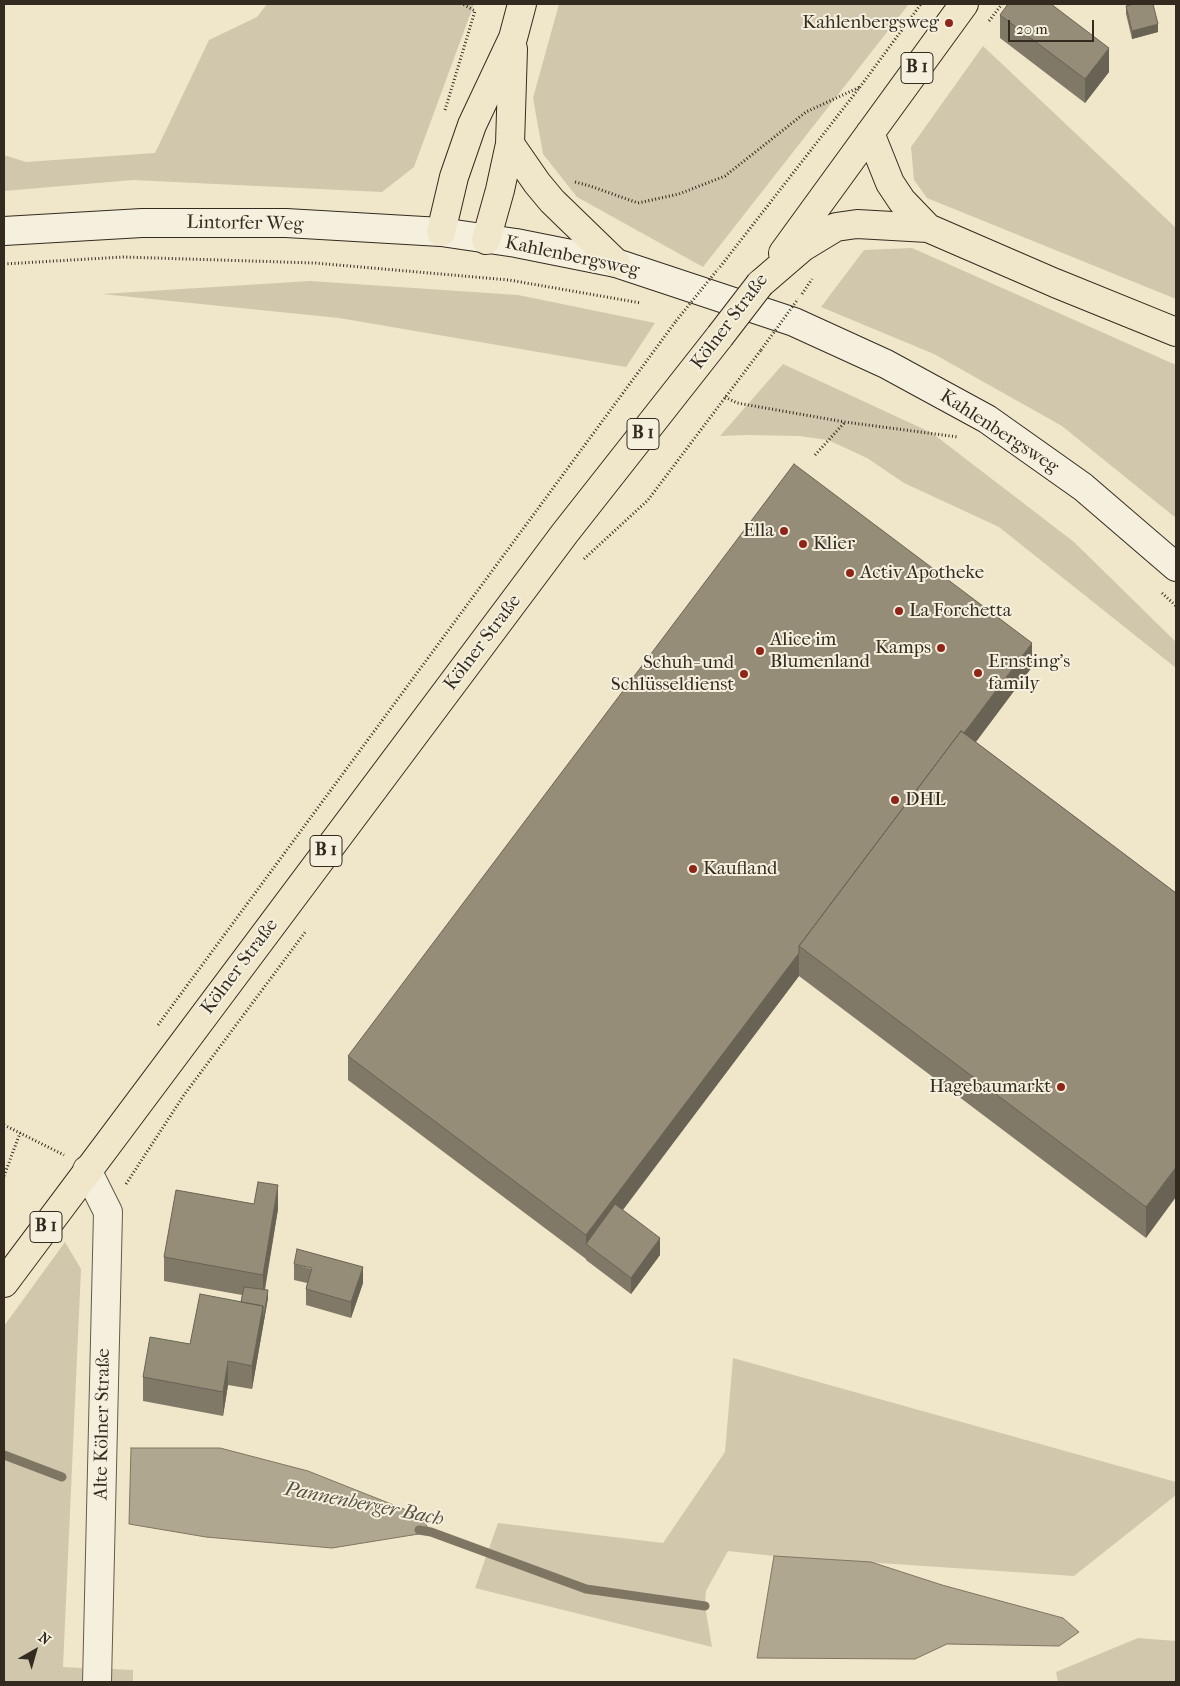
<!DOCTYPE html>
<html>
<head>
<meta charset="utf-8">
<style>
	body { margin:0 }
	#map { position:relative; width:1180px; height:1686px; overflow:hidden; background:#f0e7ca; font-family:"IM FELL French Canon",serif }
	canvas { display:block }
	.frame { position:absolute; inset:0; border:5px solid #332b20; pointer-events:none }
	.north { position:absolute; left:10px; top:1626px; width:50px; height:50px; -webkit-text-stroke:4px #f5efdd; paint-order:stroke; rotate:38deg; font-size:14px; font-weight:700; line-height:20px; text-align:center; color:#332b20 }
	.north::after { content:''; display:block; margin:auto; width:18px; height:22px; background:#332b20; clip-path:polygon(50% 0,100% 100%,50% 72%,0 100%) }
	.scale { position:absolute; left:1008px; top:20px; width:86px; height:22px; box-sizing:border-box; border:2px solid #332b20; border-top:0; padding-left:6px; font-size:15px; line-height:18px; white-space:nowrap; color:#332b20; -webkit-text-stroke:4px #f5efdd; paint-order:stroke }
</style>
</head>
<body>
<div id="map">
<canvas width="1180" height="1686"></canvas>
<div class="frame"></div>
<div class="north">N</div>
<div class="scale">20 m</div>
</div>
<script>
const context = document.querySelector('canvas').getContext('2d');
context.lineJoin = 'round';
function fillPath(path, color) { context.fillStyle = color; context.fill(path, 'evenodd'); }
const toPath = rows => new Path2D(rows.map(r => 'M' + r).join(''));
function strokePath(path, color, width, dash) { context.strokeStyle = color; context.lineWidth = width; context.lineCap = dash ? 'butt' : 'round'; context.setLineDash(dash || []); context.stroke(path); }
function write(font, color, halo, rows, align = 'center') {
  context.font = font + ' "IM FELL French Canon",serif'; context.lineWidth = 4; context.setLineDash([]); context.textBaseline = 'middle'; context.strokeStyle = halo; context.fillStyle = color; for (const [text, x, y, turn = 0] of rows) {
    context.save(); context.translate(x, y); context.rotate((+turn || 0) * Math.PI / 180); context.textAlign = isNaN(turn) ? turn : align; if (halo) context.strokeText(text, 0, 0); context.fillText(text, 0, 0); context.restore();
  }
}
fillPath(toPath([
	[267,4,474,4,414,167,382,192,133,180,4,191,4,155,26,162,155,153,209,40,257,17],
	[559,4,909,4,703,267,577,197,543,154,533,98],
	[983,46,1176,228,1176,299,927,198,914,180,911,147],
	[912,248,1176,365,1176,518,1062,426,934,354,821,307,864,250],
	[310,281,518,295,655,323,626,367,339,318,102,294],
	[783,364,932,433,1074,542,1176,642,1176,668,999,527,904,483,867,458,828,440,799,436,746,435,720,436],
	[65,1242,81,1269,63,1667,82,1668,82,1682,4,1682,4,1326],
	[733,1358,1176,1482,1176,1495,1074,1576,774,1556,728,1551,706,1591,705,1606,712,1647,475,1588,498,1523,663,1543,725,1452],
	[1138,1638,1176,1641,1176,1682,1058,1682,1056,1672],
	[112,1669,133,1670,133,1682,112,1682]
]), '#d0c7ad');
const water = toPath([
	[131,1448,220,1448,308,1471,419,1515,431,1532,332,1548,206,1537,129,1524,131,1448],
	[774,1556,871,1562,942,1585,1063,1618,1079,1632,1059,1646,947,1644,915,1659,757,1658,774,1556]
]);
fillPath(water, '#b0a790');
strokePath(water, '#7e7563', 1);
strokePath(toPath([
	[4,1455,62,1477],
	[419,1530,431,1532,586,1589,705,1606]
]), '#7e7563', 9);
const street = toPath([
	[87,1170,108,1212,97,1682]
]);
const secondary = toPath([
	[4,231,142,223,286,223,441,232,516,243,616,263,794,322,886,364,987,419,1083,487,1176,567]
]);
const primary = toPath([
	[870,133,890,183,902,201,928,228],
	[510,144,537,183,552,201,616,263],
	[441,232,454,177,472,125,513,38,522,4],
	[486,240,500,190,510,144,513,49],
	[783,253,964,4],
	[760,284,803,247,836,227,857,224,928,228,1055,283,1176,332],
	[4,1283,565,533,720,336]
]);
strokePath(street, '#625a4a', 30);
strokePath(secondary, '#332b20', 30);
strokePath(primary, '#332b20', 30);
strokePath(toPath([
	[989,21,1002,4],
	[445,110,475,11,463,4],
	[575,182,590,186,638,203,679,194,725,176,806,112,860,87],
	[4,264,123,257,315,263,509,280,641,303],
	[720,267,860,87,921,4],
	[802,294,812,279],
	[725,397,737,403,845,422,958,437],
	[815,455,845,422],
	[584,559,648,500,761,350],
	[1162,593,1176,606],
	[158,1025,676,321],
	[4,1125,64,1155],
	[4,1176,20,1133],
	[126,1184,184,1095,306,931]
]), '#332b20', 3, [1, 2.5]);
strokePath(street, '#f5efdd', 28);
strokePath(secondary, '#f5efdd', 28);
strokePath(primary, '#f0e7ca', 28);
const primaryBridge = toPath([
	[720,336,760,284]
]);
strokePath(primaryBridge, '#332b20', 30, []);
strokePath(toPath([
	[676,321,718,269],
	[761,350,798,299]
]), '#332b20', 3, [1, 2.5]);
strokePath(primaryBridge, '#f0e7ca', 28);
fillPath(toPath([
	[1126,6,1158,32,1132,39,1126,14],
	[1000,15,1109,72,1085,103,1000,38],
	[1032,667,976,742,1176,893,1146,1238,799,976,623,1210,660,1255,631,1294,586,1260,586,1259,348,1080,348,1056],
	[254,1204,278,1209,265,1290,268,1298,252,1389,228,1385,223,1416,143,1401,143,1377,190,1344,241,1302,242,1295,164,1281,164,1257],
	[294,1264,363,1283,351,1318,306,1305,306,1289,307,1283,294,1280]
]), '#807967');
fillPath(toPath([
	[1158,24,1158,32,1132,39,1132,31],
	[1109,48,1109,72,1085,103,1085,79],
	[1032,643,1032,667,814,957,802,948],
	[799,953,799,976,593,1249,586,1244,586,1235],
	[1176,1167,1176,1197,1146,1238,1146,1207],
	[278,1185,278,1209,263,1298,263,1275],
	[660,1238,660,1255,631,1294,631,1278],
	[363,1267,363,1283,351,1318,351,1302],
	[268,1290,268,1298,252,1389,252,1366,263,1306],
	[228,1361,228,1385,223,1416,223,1392]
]), '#686354');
const building = toPath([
	[1008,4,1051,4,1109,48,1085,79,1000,15,1008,4],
	[1134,4,1153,4,1158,24,1132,31,1126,6,1134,4],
	[794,464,1032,643,964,733,961,731,799,946,799,953,586,1235,348,1056,794,464],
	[961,731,1176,893,1176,1167,1146,1207,799,946,961,731],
	[258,1182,278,1185,263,1275,164,1257,176,1190,254,1204,258,1182],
	[615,1204,660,1238,631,1278,586,1244,615,1204],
	[297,1249,363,1267,351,1302,306,1289,312,1268,294,1264,297,1249],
	[244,1287,268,1290,263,1322,263,1306,241,1302,244,1287],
	[200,1294,263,1306,252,1366,228,1361,223,1392,143,1377,150,1337,190,1344,200,1294]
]);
fillPath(building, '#958d78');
strokePath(building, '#686354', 1);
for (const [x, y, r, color] of [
	[949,23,5,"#8f2418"],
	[784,531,5,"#8f2418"],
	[803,544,5,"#8f2418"],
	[850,573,5,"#8f2418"],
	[899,611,5,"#8f2418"],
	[941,648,5,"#8f2418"],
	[760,651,5,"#8f2418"],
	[978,673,5,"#8f2418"],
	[744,674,5,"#8f2418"],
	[895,800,5,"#8f2418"],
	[693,869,5,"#8f2418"],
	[1061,1087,5,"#8f2418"]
]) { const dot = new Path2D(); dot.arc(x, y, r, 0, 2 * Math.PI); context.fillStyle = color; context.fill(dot); strokePath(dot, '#f5efdd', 2); }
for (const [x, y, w] of [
	[917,68,32],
	[643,434,32],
	[326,851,32],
	[46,1227,32]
]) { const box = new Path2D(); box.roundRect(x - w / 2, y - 15.5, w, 31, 4); context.fillStyle = '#f5efdd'; context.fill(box); strokePath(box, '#332b20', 1); }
write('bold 18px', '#332b20', null, [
	["B 1",917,68],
	["B 1",643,434],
	["B 1",326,851],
	["B 1",46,1227]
]);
write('19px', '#332b20', '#f5efdd', [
	["Kahlenbergsweg",939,23,"right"],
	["Ella",774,531,"right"],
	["Klier",813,544],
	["Activ Apotheke",860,573],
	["La Forchetta",909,611],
	["Alice im",770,640],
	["Blumenland",770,662],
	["Kamps",931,648,"right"],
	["Ernsting's",988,662],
	["family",988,684],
	["Schuh- und",734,663,"right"],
	["Schlüsseldienst",734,685,"right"],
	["DHL",905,800],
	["Kaufland",703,869],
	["Hagebaumarkt",1051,1087,"right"]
], 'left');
write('19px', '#332b20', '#f5efdd', [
	["Lintorfer Weg",245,224,1],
	["Kahlenbergsweg",572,257,12],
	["Kölner Straße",730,322,-53],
	["Kahlenbergsweg",999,432,33],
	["Kölner Straße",483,643,-53],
	["Kölner Straße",240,967,-53],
	["Alte Kölner Straße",103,1424,-89]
]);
write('italic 20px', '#585042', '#f5efdd', [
	["Pannenberger Bach",364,1505,11]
]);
</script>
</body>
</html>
